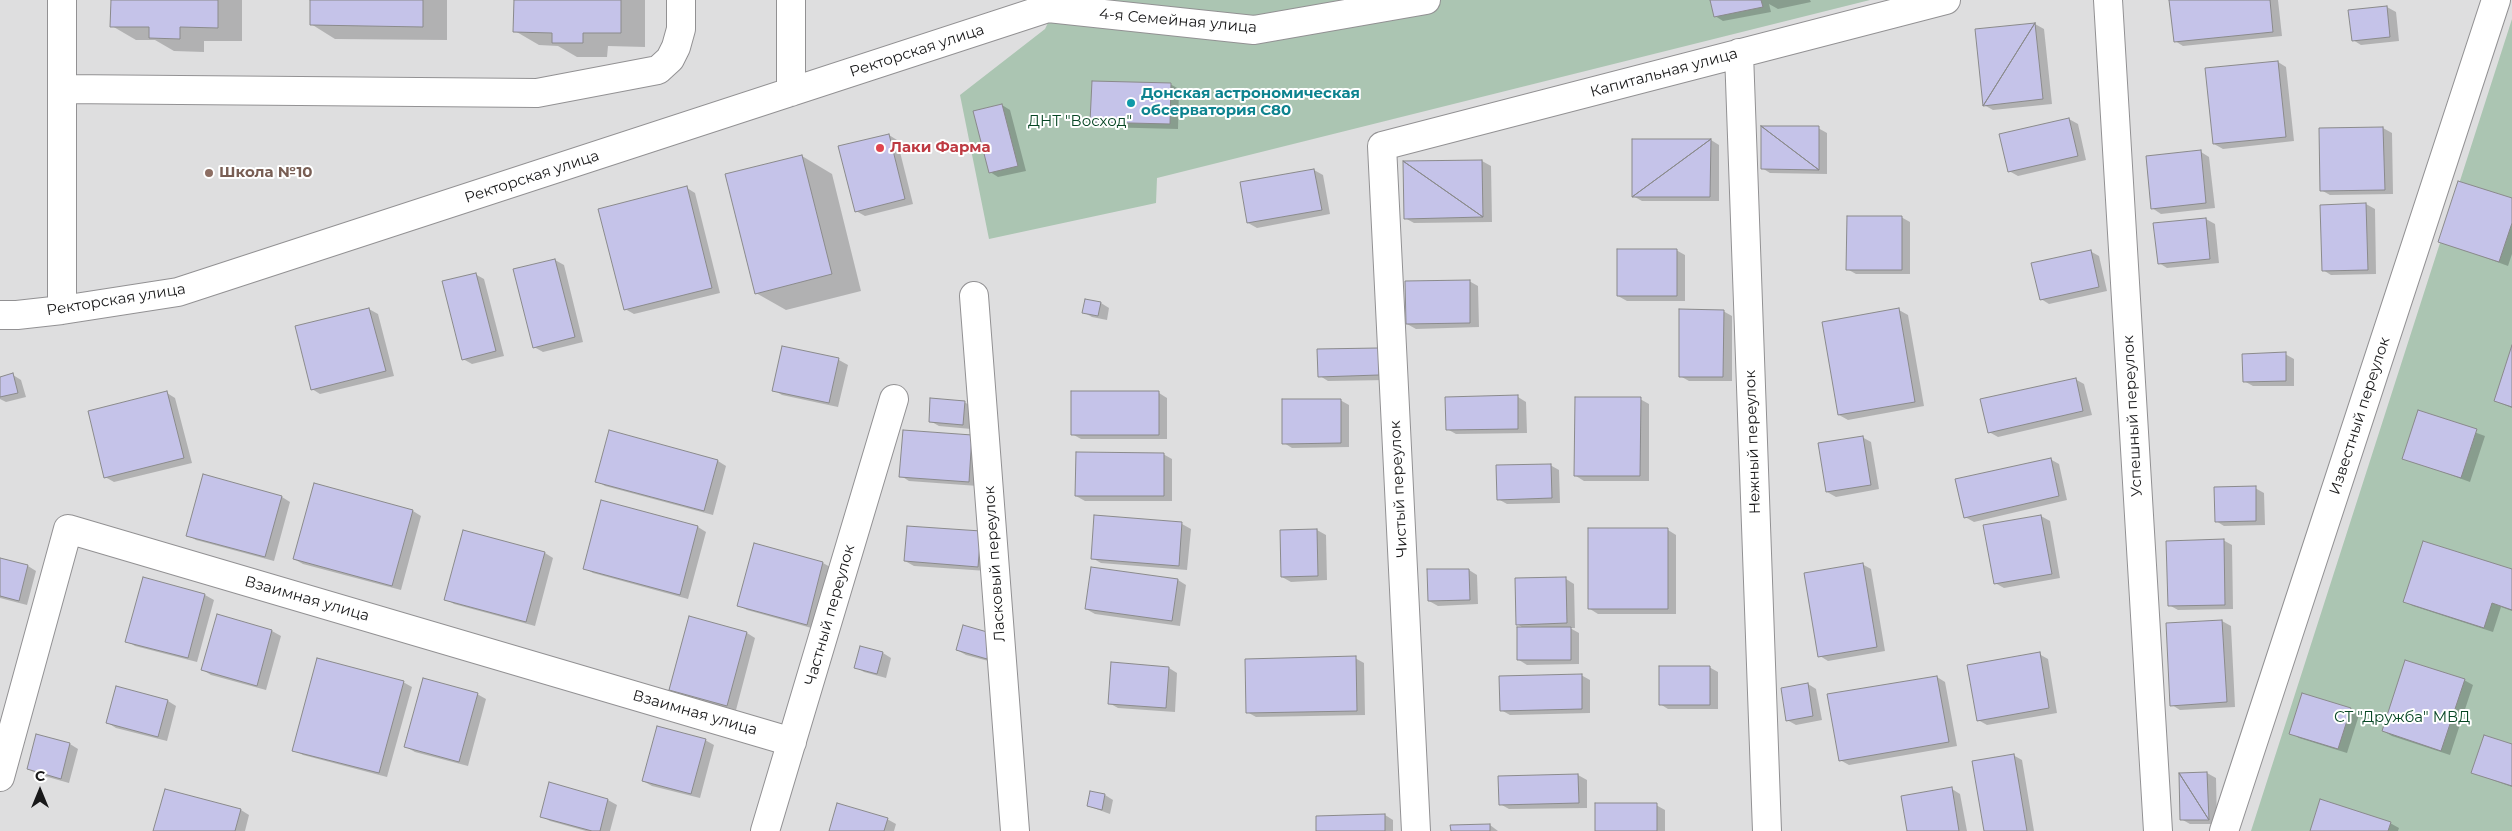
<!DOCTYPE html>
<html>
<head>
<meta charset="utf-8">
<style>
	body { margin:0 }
	#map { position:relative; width:2512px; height:831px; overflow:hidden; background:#dededf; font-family:Montserrat,sans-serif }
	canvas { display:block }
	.north { position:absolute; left:15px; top:766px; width:50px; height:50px; -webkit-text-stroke:4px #fff; paint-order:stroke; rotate:0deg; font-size:14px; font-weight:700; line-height:20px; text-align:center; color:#181819 }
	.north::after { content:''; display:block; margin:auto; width:18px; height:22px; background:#181819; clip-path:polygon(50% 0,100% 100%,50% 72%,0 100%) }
</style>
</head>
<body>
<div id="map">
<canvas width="2512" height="831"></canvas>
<div class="north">С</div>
</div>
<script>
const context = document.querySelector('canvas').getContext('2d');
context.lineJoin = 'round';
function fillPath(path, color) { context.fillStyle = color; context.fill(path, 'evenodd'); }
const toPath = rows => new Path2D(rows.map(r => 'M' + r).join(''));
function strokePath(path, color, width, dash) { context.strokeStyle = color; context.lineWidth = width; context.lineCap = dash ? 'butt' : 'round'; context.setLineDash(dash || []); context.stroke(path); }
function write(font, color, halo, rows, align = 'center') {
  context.font = font + ' Montserrat,sans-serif'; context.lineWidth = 4; context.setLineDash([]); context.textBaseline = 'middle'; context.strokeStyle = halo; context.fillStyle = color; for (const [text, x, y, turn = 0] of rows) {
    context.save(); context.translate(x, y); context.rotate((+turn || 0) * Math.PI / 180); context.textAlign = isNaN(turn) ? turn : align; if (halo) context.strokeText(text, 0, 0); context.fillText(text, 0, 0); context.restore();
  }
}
fillPath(toPath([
	[1059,0,1870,0,1157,178,1156,203,989,239,960,95,1045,29],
	[2512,19,2512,831,2251,831]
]), '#abc5b2');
fillPath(toPath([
	[112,0,242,0,242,41,204,41,204,52,174,51,155,40,136,40,112,26],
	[311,0,447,0,447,40,335,39,311,24],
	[515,0,645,0,645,47,608,46,607,57,577,57,558,46,539,45,515,31],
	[1712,0,1810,0,1811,2,1778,9,1769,4,1771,12,1723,21,1715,16],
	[2170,0,2278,0,2282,36,2183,46,2175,41],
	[2387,7,2396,12,2399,41,2361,45,2353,40],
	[2035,24,2044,29,2052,104,1993,110,1984,105],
	[2278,62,2286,67,2294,141,2223,149,2214,144],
	[1170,84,1179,89,1178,129,1100,127,1092,122],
	[1002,105,1010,110,1026,171,998,177,990,172],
	[2069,119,2078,124,2086,160,2018,176,2009,171],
	[1818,128,1827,133,1827,174,1770,173,1762,168],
	[2383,128,2392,133,2393,194,2330,195,2321,190,2320,130],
	[889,135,897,140,913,204,865,216,856,211],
	[1711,140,1719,145,1719,201,1642,201,1633,196],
	[2201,152,2209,157,2215,208,2161,214,2152,208],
	[802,156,832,174,861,291,786,310,756,293],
	[1482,161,1491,166,1492,222,1414,223,1405,218],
	[1314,170,1323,175,1330,214,1257,228,1248,223],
	[687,188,695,193,720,293,634,314,625,309],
	[2512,200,2512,254,2508,266,2440,241],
	[2366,204,2375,209,2376,274,2331,275,2323,270],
	[1901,217,1910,222,1910,274,1856,274,1847,269],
	[2206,219,2215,224,2219,263,2167,268,2159,263],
	[1676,250,1685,255,1685,301,1627,301,1618,296],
	[2090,251,2099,256,2107,291,2049,304,2041,299],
	[555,260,564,265,583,342,543,352,534,347],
	[475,274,484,279,504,356,472,364,463,359],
	[1469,281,1478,286,1479,327,1416,329,1407,324],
	[1086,300,1101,303,1109,308,1107,320,1092,317,1083,312],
	[369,309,378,314,394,376,320,394,312,389],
	[1899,310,1908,315,1924,406,1848,420,1839,415],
	[1723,311,1732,316,1732,381,1689,381,1680,376],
	[783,347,839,360,848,365,838,407,782,395,774,390],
	[2512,349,2512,408,2495,401],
	[1379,350,1388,380,1328,381,1320,376],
	[2285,354,2294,359,2294,386,2253,386,2244,381],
	[13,375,21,380,26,397,6,402,0,399,0,378],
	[2075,379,2084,384,2092,415,1998,437,1989,432],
	[167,393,175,398,192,463,114,482,105,477],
	[1159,393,1167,398,1167,439,1081,439,1072,434],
	[1518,397,1526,402,1527,433,1456,434,1447,429],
	[1640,399,1649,404,1649,481,1584,481,1576,476],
	[1340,400,1349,405,1349,447,1292,448,1284,443],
	[964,402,973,407,971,429,939,426,930,421],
	[2419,412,2485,436,2470,482,2404,458],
	[972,437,978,486,909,481,901,476],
	[1862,437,1871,442,1879,489,1836,497,1827,492],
	[1163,454,1172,459,1172,501,1085,501,1076,496],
	[2050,459,2059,464,2067,500,1974,522,1965,517],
	[718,461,726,466,713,515,605,486,597,481],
	[1550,465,1559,470,1560,503,1507,504,1498,499],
	[2255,488,2264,493,2265,525,2224,526,2216,521],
	[282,497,290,502,274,561,196,540,187,535],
	[413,511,421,516,401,590,303,564,294,559],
	[2041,516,2050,521,2060,578,2004,588,1995,583],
	[1182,524,1191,529,1187,570,1101,563,1092,558],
	[698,527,706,532,688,599,593,573,584,568],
	[1317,530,1326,535,1327,580,1291,582,1282,577,1281,531],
	[1668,530,1676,535,1676,614,1598,614,1590,609],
	[980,532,987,571,914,566,905,561],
	[2223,540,2232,545,2233,609,2178,610,2169,605],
	[755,545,823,563,832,568,815,629,747,610,738,605],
	[545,553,553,558,535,626,454,604,446,599],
	[0,559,28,566,36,571,27,605,0,598],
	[1862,564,1871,569,1885,651,1828,661,1820,656],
	[1469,570,1477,575,1478,604,1438,606,1429,601],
	[2512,571,2512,611,2501,607,2493,632,2413,606,2404,601],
	[144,579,205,595,214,600,197,662,135,646,127,641],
	[1566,579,1574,584,1575,628,1570,628,1579,633,1579,664,1527,665,1519,660,1525,629,1517,624],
	[1178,580,1186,585,1180,626,1095,614,1086,609],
	[218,616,272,631,281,636,266,690,211,675,203,670],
	[690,618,747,633,755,638,736,710,679,695,670,690],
	[2222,621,2231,626,2235,707,2180,710,2172,705],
	[964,626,996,663,966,655,957,650],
	[883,653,891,658,886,678,864,672,855,667],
	[2039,654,2048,659,2057,713,1987,725,1978,720],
	[1355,658,1364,663,1365,715,1256,717,1247,712],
	[1709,667,1718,672,1718,709,1668,709,1660,704],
	[1169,668,1177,673,1175,712,1118,708,1109,703],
	[1581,675,1590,680,1590,713,1510,715,1501,710],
	[1937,677,1945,682,1957,746,1849,765,1840,760],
	[2464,680,2473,685,2450,755,2392,736,2383,731],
	[403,682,412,687,387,777,303,755,294,750],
	[1808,684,1816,689,1822,720,1796,725,1787,720],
	[477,694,486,699,468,766,415,752,406,747],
	[2303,695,2351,710,2359,715,2347,753,2299,738,2291,733],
	[168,701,176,706,167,741,116,728,108,723],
	[37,735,70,744,78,749,69,783,37,774,28,769],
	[705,740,714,745,700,798,652,786,643,781],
	[2512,745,2512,787,2473,773],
	[2013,755,2022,760,2034,831,1985,831],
	[2207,773,2216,778,2217,824,2190,824,2181,819],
	[1578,775,1587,780,1587,808,1509,809,1500,804,1500,777],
	[550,784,608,800,617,805,610,831,586,831,550,821,541,816],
	[1952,789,1960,794,1967,831,1908,831],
	[1091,792,1105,795,1113,800,1110,814,1088,806],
	[1656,805,1665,810,1665,831,1596,831],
	[241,810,249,815,245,831,155,831],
	[1385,815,1393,820,1393,831,1318,831],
	[887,819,896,824,894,831,830,831],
	[2390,823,2399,828,2398,831,2311,831],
	[1490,825,1498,831,1452,831]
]), '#0003');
const building = toPath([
	[111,0,218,0,218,28,180,27,180,39,149,38,149,27,110,27,111,0],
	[310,0,423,0,423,27,310,25,310,0],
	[514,0,621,0,621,33,583,33,583,43,552,43,552,33,513,32,514,0],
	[1710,0,1761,0,1763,7,1714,17,1710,0],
	[2169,0,2270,0,2273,32,2174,42,2169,0],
	[2387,6,2390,37,2352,41,2348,10,2387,6],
	[2035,23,1983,106,1975,29,2035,23],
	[2035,23,2043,99,1983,106,2035,23],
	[2278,61,2286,137,2213,144,2205,68,2278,61],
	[1092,81,1171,83,1170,124,1090,122,1092,81],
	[1002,104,1018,166,989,173,973,111,1002,104],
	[2069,118,2078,156,2008,172,1999,134,2069,118],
	[1761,126,1819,126,1819,170,1761,126],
	[1761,126,1819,170,1761,169,1761,126],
	[2383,127,2385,190,2320,191,2319,128,2383,127],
	[889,134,905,199,855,212,838,146,889,134],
	[1632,139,1711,139,1632,197,1632,139],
	[1711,139,1710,197,1632,197,1711,139],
	[2201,150,2206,203,2151,209,2146,156,2201,150],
	[802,155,832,274,755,294,725,174,802,155],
	[1482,160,1483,217,1403,161,1482,160],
	[1403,161,1483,217,1404,219,1403,161],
	[1314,169,1322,210,1247,223,1240,182,1314,169],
	[2458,181,2512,198,2512,223,2499,262,2438,242,2458,181],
	[687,186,712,288,624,310,598,209,687,186],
	[2366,203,2368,270,2322,271,2320,205,2366,203],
	[1847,216,1902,216,1902,270,1846,270,1847,216],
	[2206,218,2210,259,2158,264,2153,223,2206,218],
	[1617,249,1677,249,1677,296,1617,296,1617,249],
	[2091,250,2099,287,2040,300,2031,263,2091,250],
	[555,259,575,337,533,348,513,269,555,259],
	[476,273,496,351,462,360,442,281,476,273],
	[1470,280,1470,323,1406,324,1405,281,1470,280],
	[1085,299,1101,302,1098,316,1082,313,1085,299],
	[369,308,386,371,311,390,295,326,369,308],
	[1899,308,1915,402,1838,415,1822,322,1899,308],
	[1679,309,1724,310,1723,377,1679,377,1679,309],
	[2512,345,2512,407,2494,401,2512,345],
	[782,346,839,358,829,403,772,391,782,346],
	[1379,348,1379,375,1318,377,1317,349,1379,348],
	[2286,352,2286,381,2243,382,2242,354,2286,352],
	[13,373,18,393,0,397,0,377,13,373],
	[2076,378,2083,411,1988,433,1980,399,2076,378],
	[167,391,184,458,104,478,88,411,167,391],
	[1071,391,1159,391,1159,435,1071,435,1071,391],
	[1518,395,1518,429,1446,430,1445,397,1518,395],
	[1575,397,1641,397,1640,476,1574,476,1575,397],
	[930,398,965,401,963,425,929,422,930,398],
	[1282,399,1341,399,1341,443,1282,444,1282,399],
	[2418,410,2477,429,2461,478,2402,459,2418,410],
	[609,430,718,460,704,511,595,482,609,430],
	[903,430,972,435,969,482,899,477,903,430],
	[1863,436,1871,485,1826,492,1818,443,1863,436],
	[1076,452,1164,453,1164,496,1075,496,1076,452],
	[2051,458,2059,496,1964,518,1955,479,2051,458],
	[1551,464,1552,498,1497,500,1496,465,1551,464],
	[203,474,282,496,265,557,186,536,203,474],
	[314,483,413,510,392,586,293,559,314,483],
	[2256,486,2256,521,2215,522,2214,487,2256,486],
	[601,500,698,526,680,595,583,569,601,500],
	[1094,515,1182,522,1179,566,1091,559,1094,515],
	[2041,515,2052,574,1994,584,1983,525,2041,515],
	[907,526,981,531,978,567,904,561,907,526],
	[1588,528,1668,528,1668,609,1588,609,1588,528],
	[1317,529,1318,576,1281,577,1280,530,1317,529],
	[463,530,545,552,526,622,444,600,463,530],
	[2224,539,2225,605,2168,606,2166,541,2224,539],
	[2423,541,2512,569,2512,610,2492,603,2484,628,2403,602,2423,541],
	[754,543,823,562,807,625,737,606,754,543],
	[0,558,28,565,19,601,0,596,0,558],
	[1863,563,1877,647,1818,657,1804,573,1863,563],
	[1091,567,1178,579,1172,621,1085,609,1091,567],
	[1427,569,1469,569,1470,600,1428,601,1427,569],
	[143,577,205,594,188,658,125,642,143,577],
	[1566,577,1567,623,1516,625,1515,578,1566,577],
	[217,614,272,630,257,686,201,670,217,614],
	[689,616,747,632,727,706,669,690,689,616],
	[2222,620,2227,702,2170,706,2166,623,2222,620],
	[963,625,994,634,987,659,956,650,963,625],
	[1517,627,1571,627,1571,660,1517,660,1517,627],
	[860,646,883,652,877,674,854,668,860,646],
	[2040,652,2049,708,1977,721,1967,665,2040,652],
	[1356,656,1357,711,1246,713,1245,659,1356,656],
	[317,658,404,681,379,773,292,751,317,658],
	[2405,660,2465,679,2441,751,2382,731,2405,660],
	[1111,662,1169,667,1166,708,1108,704,1111,662],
	[1659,666,1710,666,1710,705,1659,705,1659,666],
	[1582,674,1582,709,1500,711,1499,676,1582,674],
	[1937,676,1949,742,1839,761,1827,694,1937,676],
	[423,678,478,693,459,762,404,747,423,678],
	[1808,683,1813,716,1786,721,1781,688,1808,683],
	[116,686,168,700,158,737,106,723,116,686],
	[2302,693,2351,708,2338,749,2289,734,2302,693],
	[657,726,706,739,691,794,642,781,657,726],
	[36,734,70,743,61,779,27,769,36,734],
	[2484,735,2512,744,2512,786,2471,773,2484,735],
	[2014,754,2027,831,1984,831,1972,761,2014,754],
	[2207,772,2209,820,2179,773,2207,772],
	[2179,773,2209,820,2180,820,2179,773],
	[1578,774,1579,803,1499,805,1498,776,1578,774],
	[549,782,608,799,600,831,592,831,540,817,549,782],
	[1952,787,1959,831,1907,831,1901,796,1952,787],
	[165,789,241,809,235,831,153,831,165,789],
	[1090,791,1105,794,1102,810,1087,806,1090,791],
	[2320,799,2391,822,2388,831,2310,831,2320,799],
	[837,803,888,818,884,831,829,831,837,803],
	[1595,803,1657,803,1657,831,1595,831,1595,803],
	[1385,814,1385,831,1316,831,1316,816,1385,814],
	[1490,824,1490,831,1451,831,1450,825,1490,824]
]);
fillPath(building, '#c5c3e9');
strokePath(building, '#8a8a8b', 1);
const minor = toPath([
	[791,0,791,92],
	[2108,0,2158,831],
	[1048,8,1254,30,1426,0],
	[1739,53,1767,831],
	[62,89,537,93,658,70,670,59,676,47,681,29,681,0],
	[974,296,1015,831],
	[62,310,62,0],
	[0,315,17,315,62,310,178,292,1048,8,1050,0],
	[0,777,68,529,792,742],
	[765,831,894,399],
	[1416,831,1382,146,1946,0],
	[2224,831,2496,0]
]);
strokePath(minor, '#929193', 30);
strokePath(minor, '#fff', 28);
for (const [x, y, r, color] of [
	[1131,103,5,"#0f9aa8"],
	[880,148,5,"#e0444e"],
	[209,173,5,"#8d6e63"]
]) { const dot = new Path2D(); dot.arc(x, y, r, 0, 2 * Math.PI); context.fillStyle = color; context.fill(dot); strokePath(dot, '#fff', 2); }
write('15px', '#181819', '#fff', [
	["4-я Семейная улица",1178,21,5],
	["Ректорская улица",917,51,-18],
	["Капитальная улица",1664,73,-15],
	["Ректорская улица",532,177,-18],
	["Ректорская улица",116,300,-9],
	["Успешный переулок",2133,416,-93],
	["Известный переулок",2360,416,-72],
	["Нежный переулок",1753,442,-92],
	["Чистый переулок",1399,489,-93],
	["Ласковый переулок",995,564,-94],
	["Взаимная улица",307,599,16],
	["Частный переулок",830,615,-74],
	["Взаимная улица",695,713,16]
]);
write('bold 15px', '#0d838f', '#fff', [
	["Донская астрономическая",1141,94],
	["обсерватория C80",1141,111]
], 'left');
write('15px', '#084725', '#fff', [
	["ДНТ \"Восход\"",1080,122],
	["СТ \"Дружба\" МВД",2402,718]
]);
write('bold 15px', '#be3a42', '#fff', [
	["Лаки Фарма",890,148]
], 'left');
write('bold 15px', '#785e54', '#fff', [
	["Школа №10",219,173]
], 'left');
</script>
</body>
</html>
